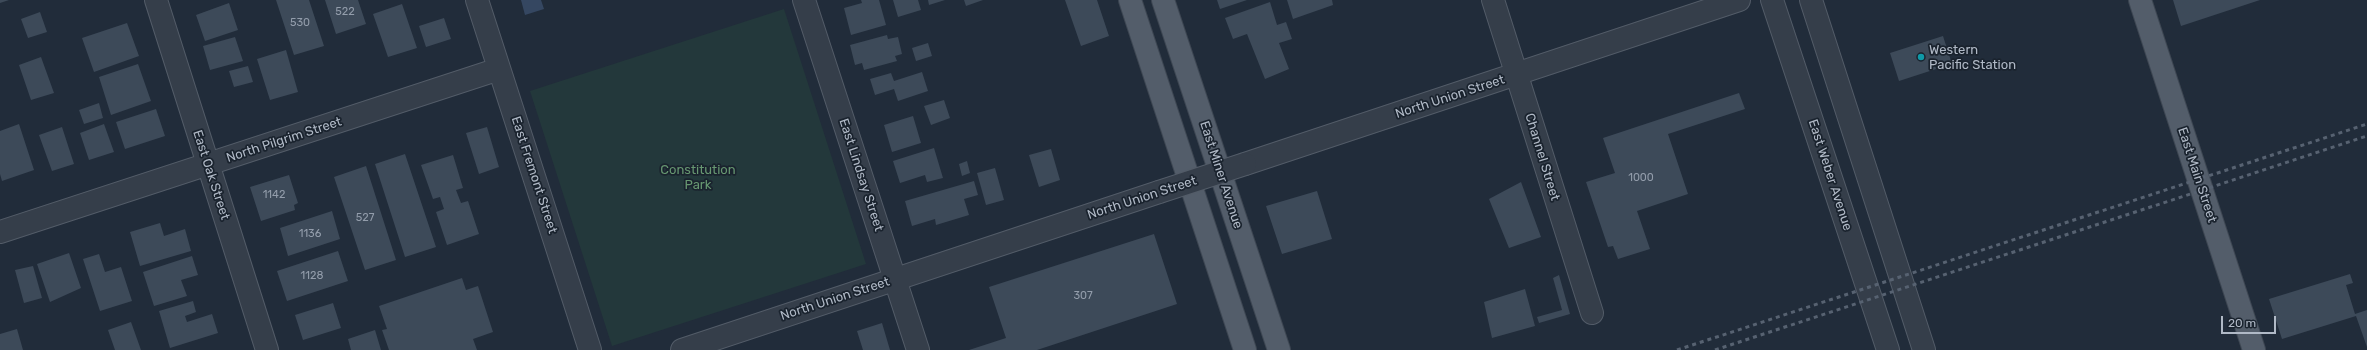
<!DOCTYPE html>
<html>
<head>
<meta charset="utf-8">
<style>
	body { margin:0 }
	#map { position:relative; width:2367px; height:350px; overflow:hidden; background:#212c3a; font-family:Rubik,sans-serif }
	canvas { display:block }
	.scale { position:absolute; left:2221px; top:316px; width:55px; height:18px; box-sizing:border-box; border:2px solid #b0b9c6; border-top:0; padding-left:5px; font-size:12px; line-height:14px; white-space:nowrap; color:#b0b9c6; -webkit-text-stroke:3px #1a232e; paint-order:stroke }
</style>
</head>
<body>
<div id="map">
<canvas width="2367" height="350"></canvas>
<div class="scale">20 m</div>
</div>
<script>
const context = document.querySelector('canvas').getContext('2d');
context.lineJoin = 'round';
function fillPath(path, color) { context.fillStyle = color; context.fill(path, 'evenodd'); }
const toPath = rows => new Path2D(rows.map(r => 'M' + r).join(''));
function strokePath(path, color, width, dash) { context.strokeStyle = color; context.lineWidth = width; context.lineCap = dash ? 'butt' : 'round'; context.setLineDash(dash || []); context.stroke(path); }
function write(font, color, halo, rows, align = 'center') {
  context.font = font + ' Rubik,sans-serif'; context.lineWidth = 3.5; context.setLineDash([]); context.textBaseline = 'middle'; context.strokeStyle = halo; context.fillStyle = color; for (const [text, x, y, turn = 0] of rows) {
    context.save(); context.translate(x, y); context.rotate((+turn || 0) * Math.PI / 180); context.textAlign = isNaN(turn) ? turn : align; if (halo) context.strokeText(text, 0, 0); context.fillText(text, 0, 0); context.restore();
  }
}
fillPath(toPath([
	[784,9,866,264,612,346,530,91]
]), '#23383b');
fillPath(toPath([
	[521,0,541,0,544,9,525,15]
]), '#354761');
fillPath(toPath([
	[0,0,9,0,0,3],
	[276,0,309,0,324,46,294,55],
	[325,0,358,0,366,24,336,34],
	[861,0,879,0,886,25,851,35,844,8,862,3],
	[893,0,918,0,921,10,898,17],
	[928,0,945,0,929,5],
	[964,0,983,0,966,6],
	[1065,0,1097,0,1109,36,1081,46],
	[1217,0,1247,0,1220,9],
	[1287,0,1332,0,1333,5,1293,19],
	[2173,0,2260,0,2181,26],
	[1270,2,1277,25,1286,22,1292,39,1279,43,1289,69,1265,79,1247,34,1233,39,1225,18],
	[229,3,238,30,205,41,196,15],
	[402,4,417,48,388,57,373,14],
	[40,12,47,32,28,38,21,19],
	[444,18,451,39,426,47,419,26],
	[127,23,139,56,94,72,82,38],
	[887,35,888,39,898,37,902,54,895,56,897,61,864,70,862,63,855,65,850,45],
	[1943,36,1951,61,1935,66,1936,69,1899,81,1890,53],
	[235,37,243,61,210,70,203,46],
	[928,43,932,56,916,61,912,48],
	[286,50,298,92,270,100,257,59],
	[41,57,54,93,31,100,19,65],
	[138,64,151,101,111,115,99,77],
	[248,66,253,82,234,87,229,71],
	[922,72,928,91,898,101,894,89,875,95,870,79,891,73,894,81],
	[1739,93,1745,109,1668,134,1688,194,1637,211,1650,249,1618,259,1613,246,1608,247,1586,182,1615,173,1603,138],
	[944,100,950,118,931,125,924,106],
	[99,103,103,118,84,124,79,110],
	[156,109,165,136,125,149,116,122],
	[913,116,921,143,892,152,884,125],
	[19,124,34,170,2,181,0,174,0,131],
	[104,124,114,152,89,160,80,133],
	[62,127,74,164,52,171,39,135],
	[487,127,499,167,479,174,466,133],
	[934,148,943,178,927,182,925,175,900,183,893,161],
	[1051,149,1060,180,1039,187,1029,155],
	[405,154,436,247,405,257,375,164],
	[453,155,463,188,456,190,461,203,468,201,479,234,447,245,436,212,444,209,440,197,433,199,421,165],
	[967,161,970,173,962,176,959,164],
	[366,166,396,260,365,270,334,177],
	[995,168,1004,200,986,205,977,173],
	[289,175,298,203,294,205,295,210,261,221,250,187],
	[974,181,978,195,964,199,969,215,936,225,935,219,912,226,905,201],
	[1521,182,1541,237,1509,248,1489,199],
	[1317,191,1332,239,1282,254,1266,206],
	[332,211,340,239,288,256,280,228],
	[160,223,164,236,185,229,191,251,140,266,130,232],
	[1154,234,1177,304,1037,350,969,350,1006,338,989,287],
	[338,251,348,281,287,301,277,271],
	[69,253,81,288,50,302,37,264],
	[99,254,105,272,121,267,132,301,100,311,83,259],
	[192,256,198,275,181,280,187,296,154,306,143,272],
	[33,266,42,298,24,303,15,270],
	[2350,274,2353,283,2346,285,2355,314,2367,310,2367,347,2356,316,2282,339,2269,299],
	[1559,275,1570,314,1539,323,1537,317,1562,310,1553,278],
	[462,278,466,290,478,286,493,332,473,339,477,350,389,350,382,330,387,329,379,306],
	[1525,289,1535,326,1492,338,1484,302],
	[193,301,196,312,185,316,187,322,212,314,218,333,170,348,159,311],
	[333,303,341,328,303,340,295,315],
	[131,322,141,350,115,350,108,330],
	[882,323,890,350,863,350,857,331],
	[17,329,23,350,0,350,0,334],
	[375,330,381,350,351,350,348,339]
]), '#3d4a59');
const minor = toPath([
	[156,0,267,350],
	[477,0,590,350],
	[804,0,918,350],
	[1493,0,1592,313],
	[1772,0,1888,350],
	[1811,0,1924,350],
	[1245,164,1739,0],
	[0,232,499,69],
	[682,350,1159,192]
]);
const major = toPath([
	[1130,0,1245,350],
	[1163,0,1279,350],
	[2140,0,2254,350]
]);
strokePath(minor, '#535c68', 24);
strokePath(major, '#3e4753', 24);
strokePath(minor, '#353e4a', 22);
strokePath(major, '#535d6a', 22);
strokePath(toPath([
	[1677,350,2367,124],
	[1715,350,2367,136]
]), '#576271', 3, [4, 4]);
const minorBridge = toPath([
	[1159,192,1245,164]
]);
strokePath(minorBridge, '#535c68', 24, []);
strokePath(minorBridge, '#353e4a', 22);
for (const [x, y, r, color] of [
	[1921,57,4,"#0f9aa8"]
]) { const dot = new Path2D(); dot.arc(x, y, r, 0, 2 * Math.PI); context.fillStyle = color; context.fill(dot); strokePath(dot, '#1a232e', 1.5); }
write('11px', '#939dab', null, [
	["522",345,12],
	["530",300,23],
	["1000",1641,178],
	["1142",274,195],
	["527",365,218],
	["1136",310,234],
	["1128",312,276],
	["307",1083,296]
]);
write('13px', '#b0b9c6', '#1a232e', [
	["Western",1929,50],
	["Pacific Station",1929,65]
], 'left');
write('13px', '#b0b9c6', '#1a232e', [
	["North Union Street",1450,97,-18],
	["North Pilgrim Street",284,140,-18],
	["Channel Street",1542,157,73],
	["East Oak Street",211,175,72],
	["East Fremont Street",534,175,72],
	["East Lindsay Street",861,175,72],
	["East Miner Avenue",1221,175,72],
	["East Weber Avenue",1830,175,72],
	["East Main Street",2197,175,72],
	["North Union Street",1142,198,-18],
	["North Union Street",835,299,-18]
]);
write('13px', '#679771', '#1a232e', [
	["Constitution",698,170],
	["Park",698,185]
]);
</script>
</body>
</html>
